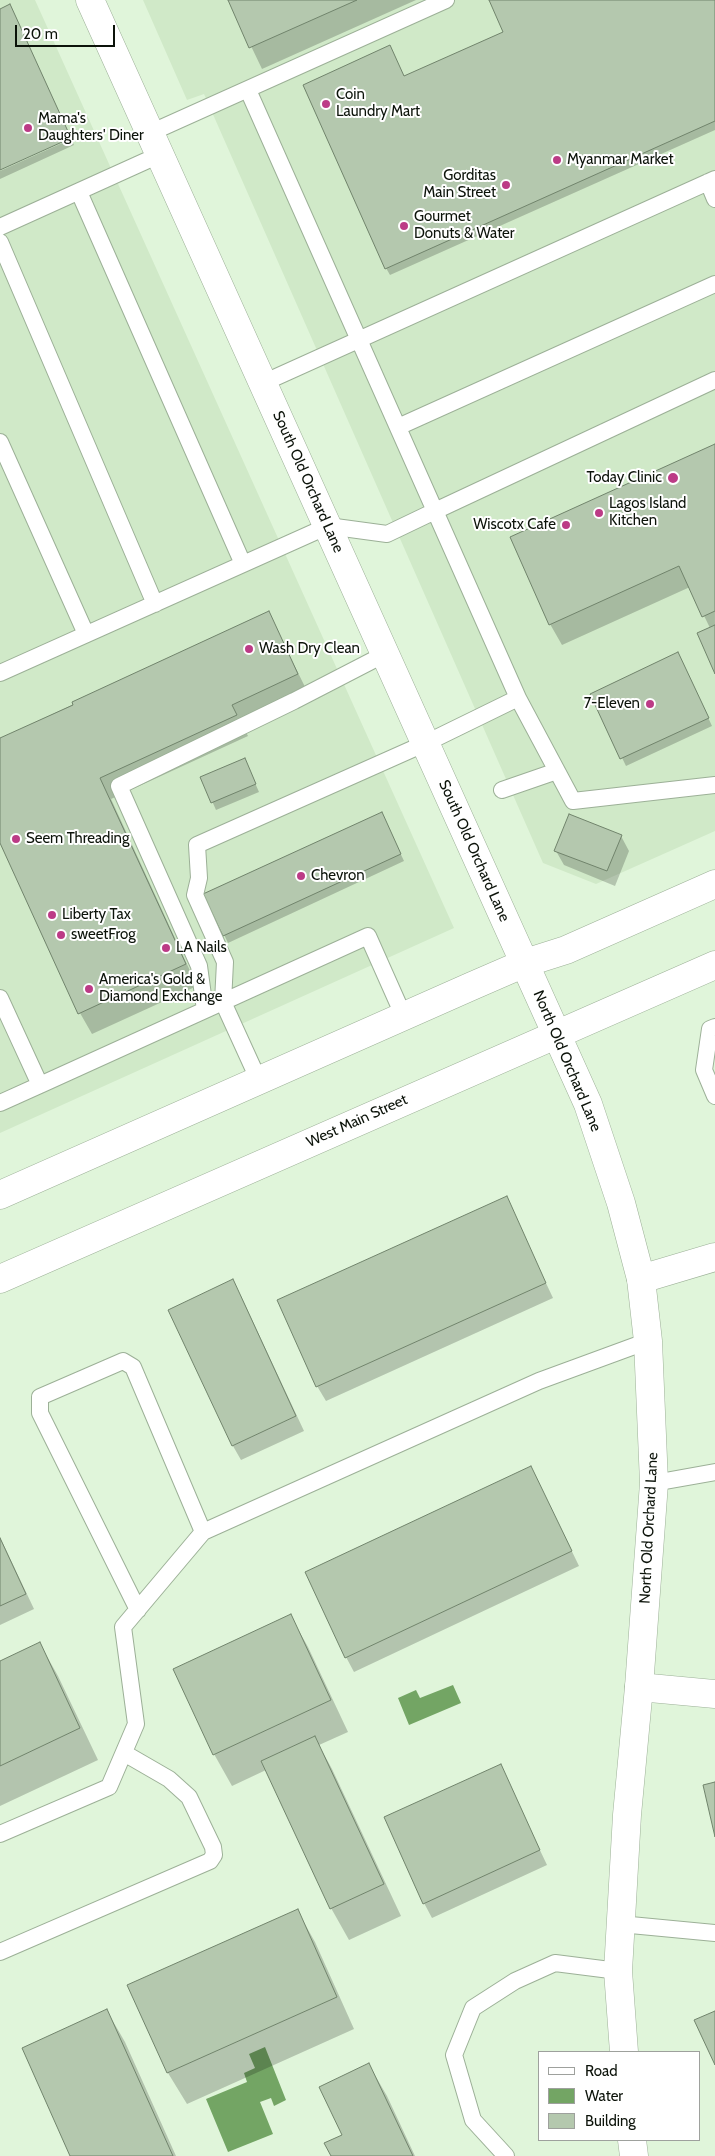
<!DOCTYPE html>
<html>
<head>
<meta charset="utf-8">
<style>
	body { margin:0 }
	#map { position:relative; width:715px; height:2156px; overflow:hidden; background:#e0f5da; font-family:Cabin,sans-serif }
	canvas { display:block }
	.legend { position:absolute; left:538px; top:2051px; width:162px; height:90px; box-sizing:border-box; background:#fff; border:1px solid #9ea19d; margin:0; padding:6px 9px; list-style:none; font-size:15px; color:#0c130a }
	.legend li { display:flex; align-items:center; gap:10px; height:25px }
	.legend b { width:25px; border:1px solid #9ea19d }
	.scale { position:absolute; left:15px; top:25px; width:100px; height:22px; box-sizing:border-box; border:2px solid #0c130a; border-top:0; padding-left:6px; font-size:15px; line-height:18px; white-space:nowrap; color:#0c130a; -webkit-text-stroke:4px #fff; paint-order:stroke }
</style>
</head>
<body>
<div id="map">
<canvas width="715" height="2156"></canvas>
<ul class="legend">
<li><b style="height:6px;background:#fff"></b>Road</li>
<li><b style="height:14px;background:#73a564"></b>Water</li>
<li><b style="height:14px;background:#b4c8ae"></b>Building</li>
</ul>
<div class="scale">20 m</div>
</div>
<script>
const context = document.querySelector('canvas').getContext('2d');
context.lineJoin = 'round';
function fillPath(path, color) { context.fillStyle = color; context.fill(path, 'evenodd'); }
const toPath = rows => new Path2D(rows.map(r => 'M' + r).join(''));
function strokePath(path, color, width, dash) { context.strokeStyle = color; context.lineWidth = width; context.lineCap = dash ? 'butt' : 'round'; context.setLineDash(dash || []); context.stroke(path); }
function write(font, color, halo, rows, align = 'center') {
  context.font = font + ' Cabin,sans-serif'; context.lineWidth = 4; context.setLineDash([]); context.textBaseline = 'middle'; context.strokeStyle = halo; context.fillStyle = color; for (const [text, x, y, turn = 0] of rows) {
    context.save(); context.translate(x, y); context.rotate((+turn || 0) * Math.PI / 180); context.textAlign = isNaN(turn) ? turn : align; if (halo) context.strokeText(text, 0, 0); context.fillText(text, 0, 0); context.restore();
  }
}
fillPath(toPath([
	[0,0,35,0,454,928,0,1133],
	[143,0,715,0,715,831,596,884,543,863,204,94,187,100]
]), '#d0e9c8');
fillPath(toPath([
	[453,1685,461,1703,409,1725,398,1698,416,1690,420,1698],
	[265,2047,286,2100,274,2106,271,2098,260,2102,273,2134,228,2152,206,2099,247,2082,244,2073,255,2068,249,2054]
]), '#73a564');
fillPath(toPath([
	[229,0,416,0,262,69],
	[491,0,715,0,715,130,390,275,386,268,405,78,505,33],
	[71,139,74,145,0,179,0,171],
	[715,446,715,671,710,628,690,587,562,645,550,624],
	[268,612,309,695,243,726,248,736,111,799,197,986,92,1034,80,1013,0,840,0,739],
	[682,661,712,726,626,766,591,694],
	[248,767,259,792,216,810,202,778],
	[385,821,404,861,228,943,205,895],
	[621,836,629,851,615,886,564,865,556,851],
	[506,1198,553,1298,326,1401,317,1386],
	[241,1296,304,1431,241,1460,233,1446],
	[531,1467,579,1566,354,1672,346,1657],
	[0,1537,34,1609,0,1625],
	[290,1615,308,1647,348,1732,319,1745,332,1769,401,1916,349,1940,331,1908,266,1770,232,1786,214,1754],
	[40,1644,58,1676,98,1760,0,1806,0,1663],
	[500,1766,547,1865,432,1918,424,1903],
	[297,1910,315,1942,354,2029,187,2104,168,2073,129,1985],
	[107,2011,125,2042,176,2156,71,2156],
	[369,2065,387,2096,415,2156,332,2156,343,2136]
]), '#0003');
const building = toPath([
	[228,0,357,0,249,48,228,0],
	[489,0,715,0,715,121,385,269,303,85,390,45,404,76,503,32,489,0],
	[10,4,71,138,0,170,0,9,10,4],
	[715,444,715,611,702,617,679,566,549,625,510,537,715,444],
	[269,611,298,674,232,705,237,715,100,778,186,964,78,1014,0,843,0,738,73,705,72,702,269,611],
	[715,625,715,674,697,633,715,625],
	[678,652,709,718,620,759,590,694,678,652],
	[245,758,256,784,211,803,200,777,245,758],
	[382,812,401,854,223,936,203,894,382,812],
	[569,814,622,835,607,871,554,851,569,814],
	[507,1196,546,1283,316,1387,277,1300,507,1196],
	[233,1279,296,1416,232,1446,168,1310,233,1279],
	[531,1466,572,1551,345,1658,305,1572,531,1466],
	[0,1538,26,1594,0,1606,0,1538],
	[291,1614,331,1700,213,1755,173,1669,291,1614],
	[40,1642,80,1728,0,1766,0,1661,40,1642],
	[315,1736,384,1884,330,1909,261,1761,315,1736],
	[501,1764,540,1850,423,1904,384,1817,501,1764],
	[715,1782,715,1837,703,1785,715,1782],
	[298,1909,337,1997,167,2073,127,1985,298,1909],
	[107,2009,173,2156,70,2156,22,2048,107,2009],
	[715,2011,715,2065,694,2020,715,2011],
	[369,2063,413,2156,331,2156,324,2143,342,2135,319,2087,369,2063]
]);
fillPath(building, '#b4c8ae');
strokePath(building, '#71846c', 1);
const service = toPath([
	[150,133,446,0],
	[708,182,715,199],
	[79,192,243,564],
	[0,227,159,155],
	[0,242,155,604],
	[263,383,715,179],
	[398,427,715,284],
	[0,442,86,634],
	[0,673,328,526,387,534,435,511,248,90],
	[518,698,573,801,715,785],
	[502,790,557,771],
	[0,998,40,1085,0,1103],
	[205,1010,199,966,119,786,294,701,385,654],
	[715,1027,710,1029,704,1070,715,1096],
	[259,1081,223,1002,225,962,195,895,199,878,197,845,426,743,518,698,435,511,715,380],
	[40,1085,368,936,404,1017],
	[654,1483,715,1472],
	[138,1610,40,1413,40,1397,123,1361,133,1367,203,1532],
	[0,1834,109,1787,136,1724,123,1627,203,1532,539,1381,648,1341],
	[620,1924,715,1933],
	[0,1952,210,1861,214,1855,213,1847,189,1797,169,1779,124,1753],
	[506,2156,473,2120,454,2055,473,2008,515,1981,555,1963,618,1971]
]);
const minor = toPath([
	[641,1279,715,1257],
	[639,1687,715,1694]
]);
const tertiary = toPath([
	[90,0,588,1104,621,1203,641,1279,648,1341,654,1483,639,1687,627,1815,618,1971,624,2052],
	[632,2140,634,2156]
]);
const primary = toPath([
	[0,1195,472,986,525,963,566,950,715,884],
	[0,1279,715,965]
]);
strokePath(service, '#9cb097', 18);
strokePath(minor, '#9cb097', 29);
strokePath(tertiary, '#9cb097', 29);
strokePath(primary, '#9cb097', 29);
strokePath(service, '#fff', 16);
strokePath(minor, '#fff', 28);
strokePath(tertiary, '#fff', 28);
strokePath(primary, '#fff', 28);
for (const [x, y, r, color] of [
	[326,104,5,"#bc3b86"],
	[28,128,5,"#bc3b86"],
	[557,160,5,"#bc3b86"],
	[506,185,5,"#bc3b86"],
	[404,226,5,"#bc3b86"],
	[673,478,6,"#bc3b86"],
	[599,513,5,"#bc3b86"],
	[566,525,5,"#bc3b86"],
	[249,649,5,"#bc3b86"],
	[650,704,5,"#bc3b86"],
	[16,839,5,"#bc3b86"],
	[301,876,5,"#bc3b86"],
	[52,915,5,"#bc3b86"],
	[61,935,5,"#bc3b86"],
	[166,948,5,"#bc3b86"],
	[89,989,5,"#bc3b86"]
]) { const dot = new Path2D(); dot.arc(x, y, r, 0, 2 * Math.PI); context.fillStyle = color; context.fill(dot); strokePath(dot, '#fff', 2); }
write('15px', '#0c130a', '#fff', [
	["Coin",336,95],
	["Laundry Mart",336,112],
	["Mama's",38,119],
	["Daughters' Diner",38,136],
	["Myanmar Market",567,160],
	["Gorditas",496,176,"right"],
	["Main Street",496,193,"right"],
	["Gourmet",414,217],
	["Donuts & Water",414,234],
	["Today Clinic",662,478,"right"],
	["Lagos Island",609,504],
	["Kitchen",609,521],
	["Wiscotx Cafe",556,525,"right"],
	["Wash Dry Clean",259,649],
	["7-Eleven",640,704,"right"],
	["Seem Threading",26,839],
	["Chevron",311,876],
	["Liberty Tax",62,915],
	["sweetFrog",71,935],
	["LA Nails",176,948],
	["America's Gold &",99,980],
	["Diamond Exchange",99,997]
], 'left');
write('15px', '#0c130a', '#fff', [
	["South Old Orchard Lane",308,482,66],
	["South Old Orchard Lane",474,851,66],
	["North Old Orchard Lane",567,1061,67],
	["West Main Street",357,1121,-24],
	["North Old Orchard Lane",649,1528,-87]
]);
</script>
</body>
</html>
